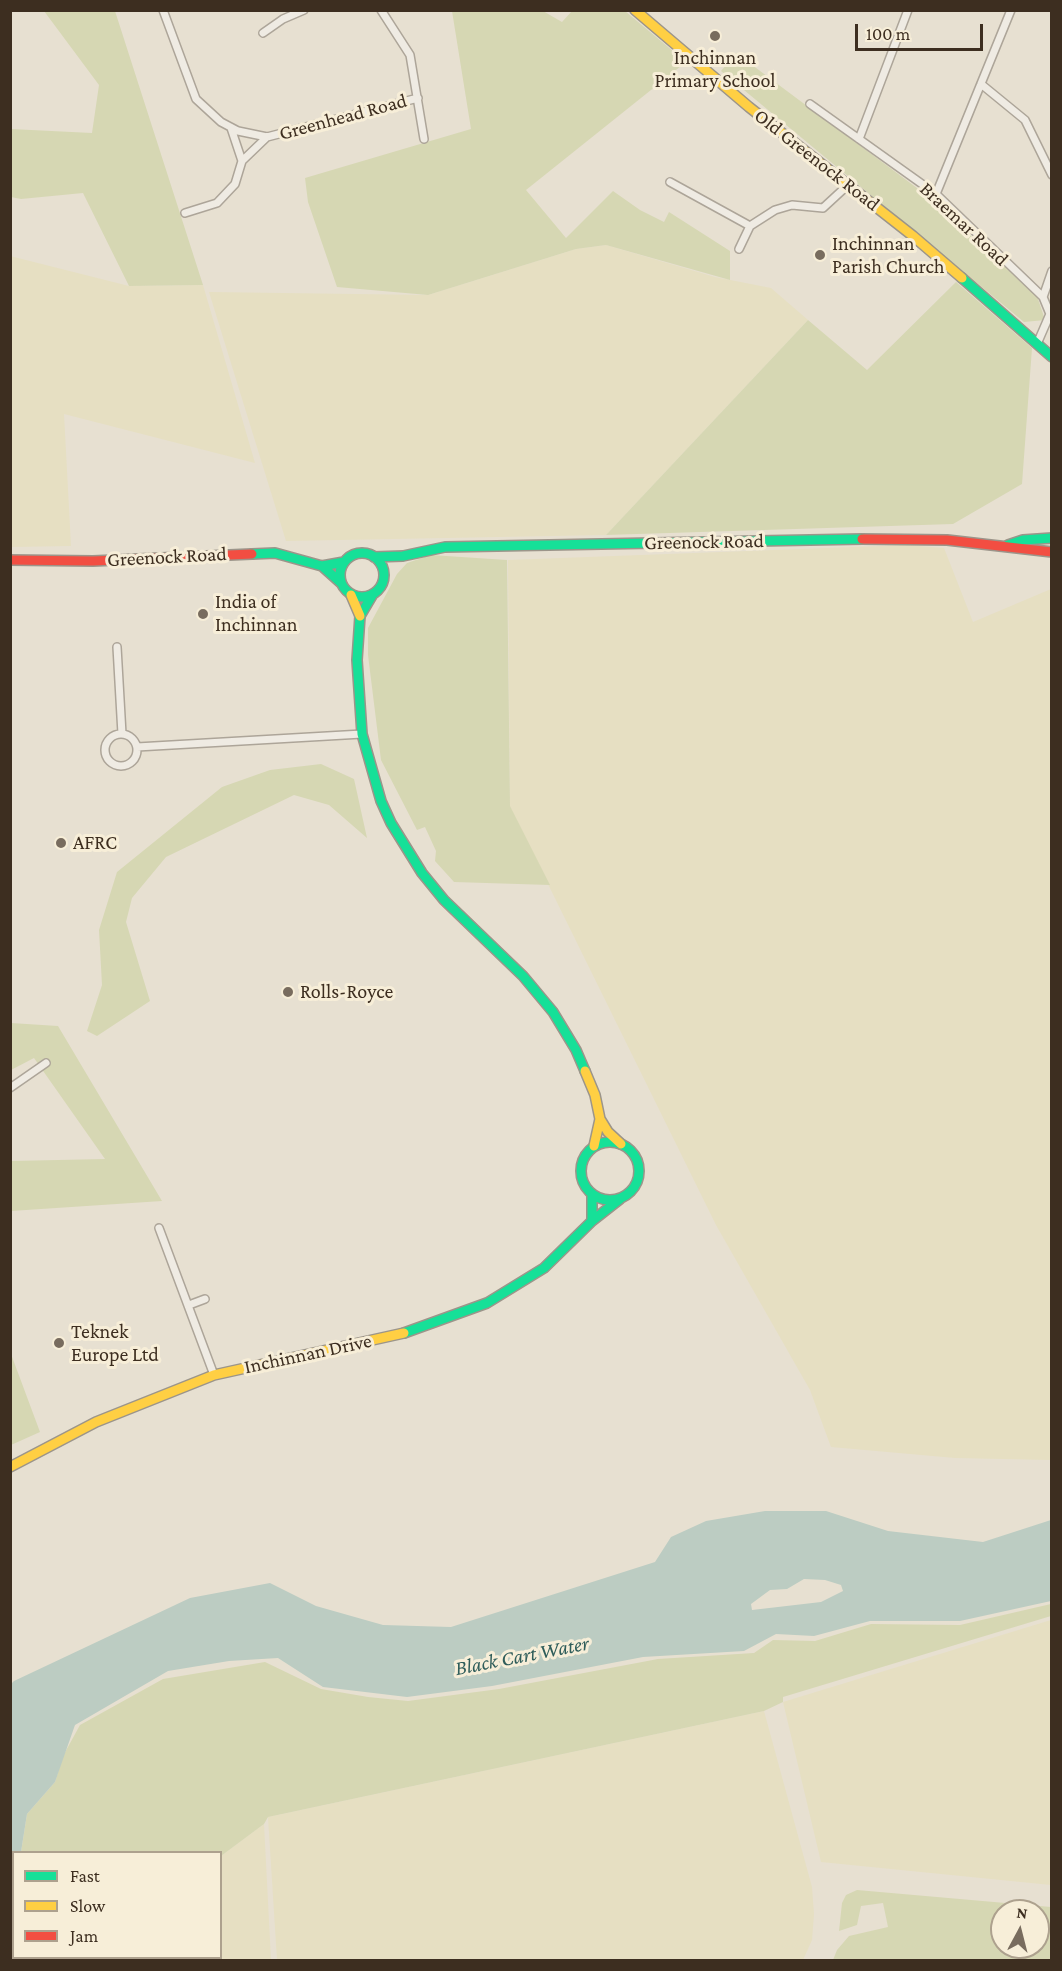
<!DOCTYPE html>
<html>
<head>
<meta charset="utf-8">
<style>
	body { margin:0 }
	#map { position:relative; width:1062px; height:1971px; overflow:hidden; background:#e7e0d1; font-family:"Crimson Pro",serif }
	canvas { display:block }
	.frame { position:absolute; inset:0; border:12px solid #3d2e20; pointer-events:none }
	.legend { position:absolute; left:12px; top:1851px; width:210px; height:108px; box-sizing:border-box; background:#f7eed8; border:2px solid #ada18e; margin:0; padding:8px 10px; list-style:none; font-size:18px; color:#3d2e20 }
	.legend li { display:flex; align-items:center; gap:12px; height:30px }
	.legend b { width:30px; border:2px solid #ada18e }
	.north { position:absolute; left:990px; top:1899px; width:60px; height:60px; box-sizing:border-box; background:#f7eed8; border:2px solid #ada18e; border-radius:50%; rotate:7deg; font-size:16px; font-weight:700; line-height:24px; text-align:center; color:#3d2e20 }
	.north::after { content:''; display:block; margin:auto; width:21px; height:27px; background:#786c5e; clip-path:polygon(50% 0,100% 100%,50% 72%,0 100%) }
	.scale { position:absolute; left:855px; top:24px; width:128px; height:27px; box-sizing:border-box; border:3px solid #3d2e20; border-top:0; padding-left:8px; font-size:18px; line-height:21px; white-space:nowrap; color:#3d2e20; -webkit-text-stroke:4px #f7eed8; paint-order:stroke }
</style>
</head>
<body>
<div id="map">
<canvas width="1062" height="1971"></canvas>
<div class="frame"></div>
<ul class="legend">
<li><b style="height:8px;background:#16e098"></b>Fast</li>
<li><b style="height:8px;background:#ffcf43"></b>Slow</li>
<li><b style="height:8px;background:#f24e42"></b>Jam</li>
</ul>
<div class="north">N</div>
<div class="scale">100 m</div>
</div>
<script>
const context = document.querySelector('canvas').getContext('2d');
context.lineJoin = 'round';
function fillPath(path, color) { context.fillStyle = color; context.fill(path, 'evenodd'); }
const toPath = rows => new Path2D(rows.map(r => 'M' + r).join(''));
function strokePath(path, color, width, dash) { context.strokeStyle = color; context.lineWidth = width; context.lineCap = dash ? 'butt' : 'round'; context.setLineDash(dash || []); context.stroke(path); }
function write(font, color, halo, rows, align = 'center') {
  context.font = font + ' "Crimson Pro",serif'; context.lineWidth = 6; context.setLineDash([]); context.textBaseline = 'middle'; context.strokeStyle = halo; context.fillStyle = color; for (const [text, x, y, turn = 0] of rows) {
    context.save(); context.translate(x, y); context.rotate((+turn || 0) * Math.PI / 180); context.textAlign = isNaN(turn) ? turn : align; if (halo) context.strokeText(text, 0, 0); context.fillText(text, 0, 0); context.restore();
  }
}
fillPath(toPath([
	[606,245,715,277,771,288,808,320,606,535,286,541,209,292,428,295,576,249],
	[10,256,129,286,203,285,255,463,64,414,71,546,11,547],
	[907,545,944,548,973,622,1051,589,1051,1460,955,1458,831,1447,810,1390,716,1225,510,807,508,560],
	[1051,1620,1051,1885,821,1862,783,1702],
	[764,1711,812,1887,814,1914,812,1940,803,1960,277,1960,268,1817],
	[264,1824,271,1960,77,1960,81,1958,220,1958,221,1856]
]), '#e6dfc2');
fillPath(toPath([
	[44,11,115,11,203,285,129,286,83,193,21,199,11,197,11,129,92,133,99,85],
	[452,11,543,11,562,22,572,11,625,11,686,62,526,190,566,238,613,191,640,210,664,222,669,212,730,251,730,280,606,245,576,249,428,295,337,287,308,202,305,178,471,129],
	[736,53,929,197,1037,296,1045,320,1024,322,721,71],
	[956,282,1032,348,1022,484,953,524,606,535,808,320,867,370],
	[431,555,507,560,510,806,550,885,454,882,435,861,436,851,425,827,417,830,381,760,368,655,368,628,397,574,407,563],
	[321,764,354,779,367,838,329,805,294,795,166,857,132,898,126,922,150,1001,97,1036,87,1031,102,985,99,930,117,872,222,787,270,770],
	[11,1023,58,1026,162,1201,11,1211,11,1161,105,1159,34,1058,11,1070],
	[11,1354,40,1432,11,1445,10,1445],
	[1051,1604,1051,1616,783,1697,783,1702,764,1711,268,1817,264,1824,221,1856,220,1852,21,1852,27,1814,55,1782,63,1756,80,1725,163,1679,265,1662,321,1689,368,1697,408,1701,499,1689,658,1659,754,1653,773,1640,815,1641,871,1624,960,1625],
	[857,1890,1051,1907,1051,1960,833,1960,837,1950,849,1936,888,1927,883,1903,861,1906,857,1925,839,1931,842,1903,846,1895],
	[1002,1911,1038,1911,1038,1947,1002,1947],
	[13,1892,14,1958,81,1958,77,1960,11,1960,10,1898]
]), '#d6d7b3');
fillPath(toPath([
	[765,1511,826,1511,888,1531,983,1542,1051,1520,1051,1601,960,1621,870,1621,814,1636,776,1634,744,1651,643,1657,492,1686,407,1697,323,1687,278,1658,229,1661,168,1671,75,1725,55,1782,27,1814,21,1852,14,1852,13,1892,11,1897,10,1685,14,1681,190,1598,270,1583,316,1606,383,1625,451,1627,655,1562,671,1537,706,1521],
	[804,1579,825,1580,841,1585,843,1591,821,1602,752,1610,751,1604,770,1590,787,1589]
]), '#bcccc2');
const street = toPath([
	[163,10,196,99,221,122,238,131,267,137,418,98],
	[381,10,410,55,424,139],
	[263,33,283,19,304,10],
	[981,84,1025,120,1052,175],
	[810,104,936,194,1043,297,1050,314,1037,344],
	[859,139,908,10],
	[242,161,267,137],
	[670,182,750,226],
	[936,194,1011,10],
	[185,213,217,203,235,184,242,161,231,128],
	[739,249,750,226,775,210,792,205,823,208,849,184],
	[1043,297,1052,271],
	[117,647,122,734],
	'105 750a16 16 0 1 1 32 0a16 16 0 1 1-32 0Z',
	[137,747,362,734],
	[10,1088,46,1063],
	[159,1228,214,1375],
	[189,1305,205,1299]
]);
const fast = toPath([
	[962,278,1052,357],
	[1008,545,1023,540,1052,538],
	'340 575a22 22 0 1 1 44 0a22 22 0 1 1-44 0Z',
	[252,554,275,553,322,566,344,562],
	[374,557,403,556,445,547,862,539],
	[322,566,341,583],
	[373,594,360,616,357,660,362,734,381,801,391,823,422,873,444,900,523,976,553,1012,576,1050,585,1071],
	'581 1171a29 29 0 1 1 58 0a29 29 0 1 1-58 0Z',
	[592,1194,592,1221],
	[404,1333,487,1303,544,1268,592,1221,620,1199]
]);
const slow = toPath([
	[635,10,749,107,913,236,962,278],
	[351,595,360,616],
	[585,1071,595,1095,600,1119,608,1132,621,1144],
	[594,1146,600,1119],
	[10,1467,96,1422,214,1375,404,1333]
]);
const jam = toPath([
	[862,539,947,540,1052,552],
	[10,560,93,561,252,554]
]);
strokePath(street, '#ada599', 10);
strokePath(fast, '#9c958a', 12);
strokePath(slow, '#9c958a', 12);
strokePath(jam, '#9c958a', 12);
strokePath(street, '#efebe3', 7);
strokePath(fast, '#16e098', 9);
strokePath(slow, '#ffcf43', 9);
strokePath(jam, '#f24e42', 9);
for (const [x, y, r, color] of [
	[715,36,6,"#786c5e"],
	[820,255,6,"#786c5e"],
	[203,614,6,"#786c5e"],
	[61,843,6,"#786c5e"],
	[288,992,6,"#786c5e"],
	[59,1343,6,"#786c5e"]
]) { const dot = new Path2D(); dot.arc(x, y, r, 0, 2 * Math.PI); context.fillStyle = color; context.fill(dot); strokePath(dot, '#f7eed8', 2); }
write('20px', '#3d2e20', '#f7eed8', [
	["Inchinnan",715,58,"center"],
	["Primary School",715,81,"center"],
	["Inchinnan",832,244],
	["Parish Church",832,267],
	["India of",215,602],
	["Inchinnan",215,625],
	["AFRC",73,843],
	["Rolls-Royce",300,992],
	["Teknek",71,1332],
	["Europe Ltd",71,1355]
], 'left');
write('20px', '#3d2e20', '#f7eed8', [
	["Greenhead Road",343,117,-15],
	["Old Greenock Road",817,160,38],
	["Braemar Road",964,224,43],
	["Greenock Road",704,542,-1],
	["Greenock Road",167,557,-3],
	["Inchinnan Drive",308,1354,-12]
]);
write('italic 21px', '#2f5d5a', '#f7eed8', [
	["Black Cart Water",522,1656,-11]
]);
</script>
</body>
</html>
